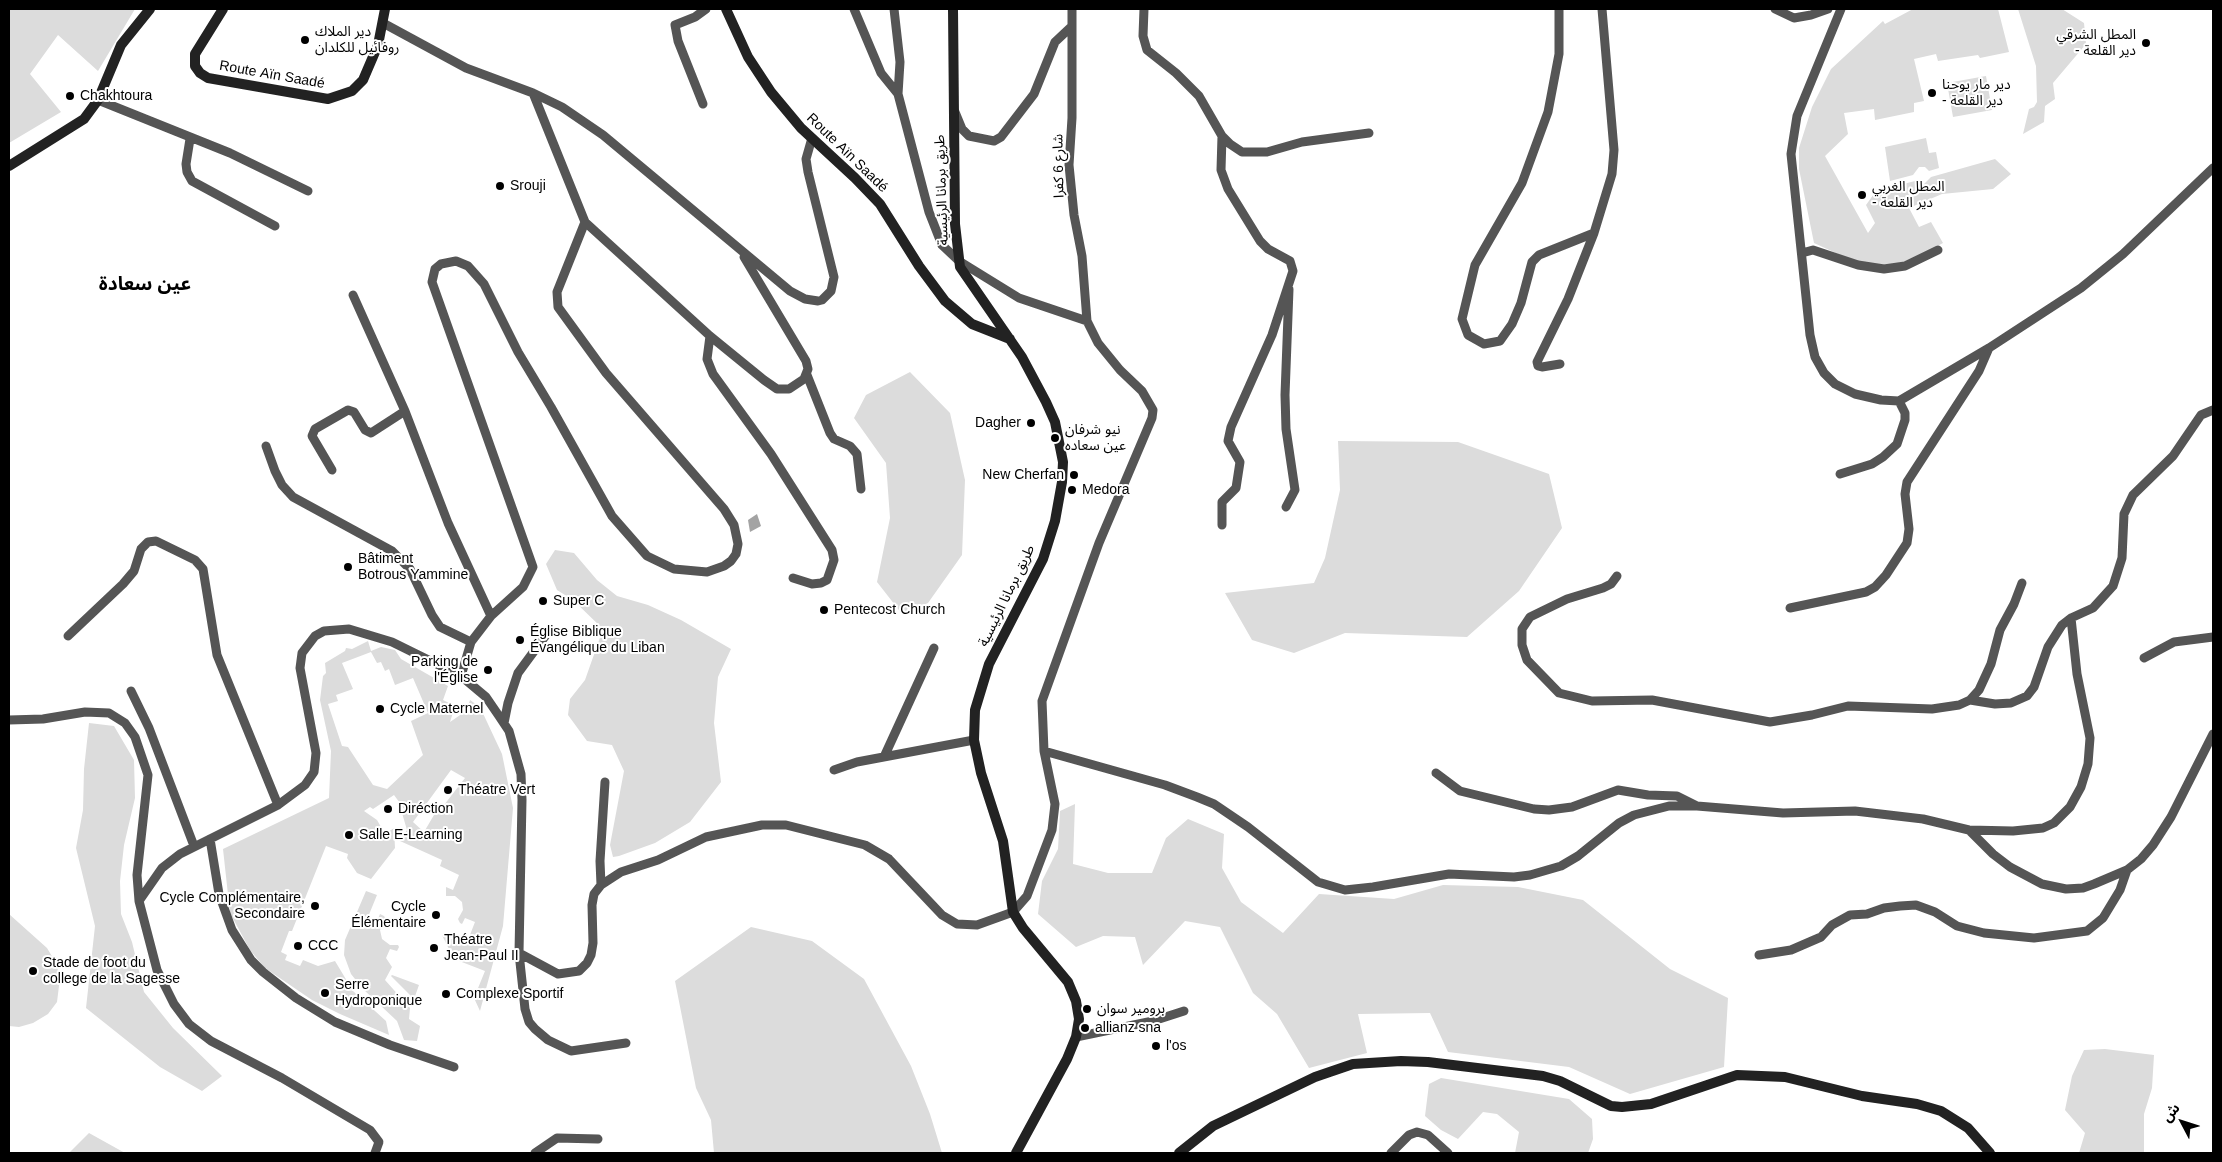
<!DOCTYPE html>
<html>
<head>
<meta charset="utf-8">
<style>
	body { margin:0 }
	#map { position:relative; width:2222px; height:1162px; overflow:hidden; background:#fff; font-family:Helvetica,"Noto Sans Arabic",sans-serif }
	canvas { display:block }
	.frame { position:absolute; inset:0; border:10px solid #000; pointer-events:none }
	.north { position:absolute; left:2157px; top:1097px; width:50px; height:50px; -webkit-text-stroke:4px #fff; paint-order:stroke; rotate:310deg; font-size:14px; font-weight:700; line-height:20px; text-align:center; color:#000 }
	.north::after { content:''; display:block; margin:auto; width:18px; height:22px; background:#000; clip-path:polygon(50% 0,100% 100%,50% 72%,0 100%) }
</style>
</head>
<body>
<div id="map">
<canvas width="2222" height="1162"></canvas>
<div class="frame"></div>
<div class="north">ش</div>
</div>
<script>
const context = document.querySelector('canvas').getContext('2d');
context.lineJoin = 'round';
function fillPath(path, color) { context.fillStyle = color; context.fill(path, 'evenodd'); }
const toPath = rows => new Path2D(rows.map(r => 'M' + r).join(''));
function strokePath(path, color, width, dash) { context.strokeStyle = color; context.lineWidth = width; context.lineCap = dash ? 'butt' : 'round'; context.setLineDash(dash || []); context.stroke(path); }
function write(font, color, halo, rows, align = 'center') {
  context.font = font + ' Helvetica,"Noto Sans Arabic",sans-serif'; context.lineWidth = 4; context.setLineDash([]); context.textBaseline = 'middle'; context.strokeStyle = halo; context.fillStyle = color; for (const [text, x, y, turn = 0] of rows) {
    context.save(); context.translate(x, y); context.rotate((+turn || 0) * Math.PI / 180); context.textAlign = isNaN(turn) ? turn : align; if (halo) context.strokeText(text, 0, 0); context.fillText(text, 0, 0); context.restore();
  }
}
fillPath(toPath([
	[9,9,135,9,98,71,58,35,30,74,61,112,9,143],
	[1913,9,1998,9,2009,52,1980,58,1978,55,1938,61,1936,54,1914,59,1924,101,1914,103,1914,112,1875,120,1874,109,1844,113,1848,134,1825,156,1868,233,1875,223,1866,205,1876,191,1915,181,1924,184,1931,177,1995,159,2011,174,1993,189,1942,194,1909,208,1919,227,1931,222,1943,243,1908,262,1890,266,1851,260,1814,243,1799,169,1799,148,1812,107,1831,69,1883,21,1885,24],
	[2018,9,2062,9,2084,23,2086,44,2053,83,2055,99,2045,106,2044,122,2023,134,2029,109,2034,107,2037,102,2036,66],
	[1986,76,1992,110,1953,117,1947,83],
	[1926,138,1929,153,1936,152,1939,168,1929,171,1925,167,1919,167,1913,175,1890,181,1885,147],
	[910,372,950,413,965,480,962,555,928,603,902,614,877,582,890,518,886,463,854,418,866,395],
	[1338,441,1458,442,1549,474,1562,528,1519,591,1467,637,1345,633,1294,653,1252,640,1225,593,1314,583,1325,558,1340,490],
	[555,550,574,553,597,580,617,596,648,605,681,620,731,649,718,677,714,723,721,782,690,822,655,843,619,856,613,857,610,845,624,771,612,745,587,741,568,715,570,699,585,680,603,629,573,600,557,590,546,564],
	[368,641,371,651,381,647,395,650,401,659,448,686,443,700,455,706,450,722,466,711,470,700,480,707,502,754,513,808,503,926,480,1011,474,998,485,971,454,959,442,935,466,945,475,922,465,918,462,924,460,923,458,919,463,910,462,902,455,896,446,896,446,887,453,890,459,875,440,866,442,860,400,841,407,830,402,813,405,810,394,795,373,809,370,807,364,811,377,820,385,834,394,828,395,848,371,879,357,873,347,858,348,854,326,846,292,931,289,931,281,952,287,955,285,960,300,966,303,960,318,966,335,961,353,991,386,1021,389,1035,340,1014,312,1000,265,968,250,950,230,913,223,849,329,798,331,751,320,700,323,676,326,673,325,663,345,651,346,648,352,649],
	[371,652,377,663,381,662,385,671,389,669,395,685,413,678,428,713,411,721,423,755,387,789,373,785,348,747,342,746,328,704,338,701,336,695,353,689,342,663],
	[451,770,465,778,444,805,441,803,424,832,413,822],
	[89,723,114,726,134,760,135,798,124,845,120,881,121,914,132,942,144,992,173,1028,222,1076,202,1091,160,1067,86,1008,95,926,76,848,83,810,84,769],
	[1075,804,1073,864,1108,873,1152,873,1166,838,1188,819,1224,834,1222,868,1241,902,1283,933,1319,894,1394,899,1443,885,1518,887,1583,900,1670,969,1728,998,1724,1067,1630,1094,1569,1067,1448,1052,1430,1013,1358,1014,1367,1053,1309,1068,1277,1014,1253,993,1220,927,1185,921,1143,965,1135,937,1103,936,1076,947,1038,914,1042,881,1058,849,1060,811],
	[366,891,377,895,368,917,377,921,380,914,384,916,386,919,380,930,382,939,390,945,398,945,399,947,397,951,390,949,386,958,392,967,385,980,410,1008,409,1019,420,1026,417,1041,404,1040,397,1021,363,989,351,974,344,955,345,940],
	[9,914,47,948,56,963,60,978,57,1002,48,1014,33,1023,19,1027,9,1026],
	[751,927,812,941,864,979,911,1066,930,1114,942,1153,714,1153,711,1120,696,1088,675,981],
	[392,975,419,985,414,999,391,976],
	[2105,1049,2154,1055,2152,1088,2144,1114,2144,1153,2079,1153,2085,1133,2065,1110,2072,1076,2084,1050],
	[1441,1078,1569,1099,1592,1119,1593,1139,1588,1153,1515,1153,1519,1132,1497,1114,1483,1112,1458,1139,1441,1130,1425,1116,1429,1084],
	[89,1133,125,1153,69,1153]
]), '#dcdcdc');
fillPath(toPath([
	[757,514,761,526,750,532,748,520]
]), '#a3a3a3');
strokePath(toPath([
	[854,9,881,73,898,94],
	[894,9,900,62,898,94,929,212,942,245,959,261,1019,298,1087,321],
	[1144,9,1143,36,1147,50,1176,73,1199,96,1222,136,1230,144,1242,152,1267,152,1302,142,1369,133],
	[1559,9,1559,54,1548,112,1522,183,1475,265,1462,319,1468,335,1484,344,1500,341,1512,324,1521,303,1532,262,1539,255,1594,233],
	[1775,9,1794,18,1811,15,1828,9],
	[1841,9,1797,116,1791,154,1810,335,1815,357,1824,373,1835,384,1855,394,1881,400,1899,401,1989,348,2081,288,2123,254,2213,168],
	[383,23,466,68,533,93,585,222,557,292,558,307,606,373,724,509,734,525,738,544,736,554,731,561,724,566,707,572,674,569,647,556,612,516,551,407,518,352,484,284,468,266,456,261,441,264,435,269,432,282,533,567,523,587,491,616,471,642,461,676],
	[533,93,562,107,603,135,790,291,805,299,818,301,822,300,831,291,834,277,808,172,806,159,812,138],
	[98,100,230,153,308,191],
	[703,104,678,41,675,25,695,17,706,9],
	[955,112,962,129,969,136,994,141,1001,137,1034,94,1055,42,1071,27],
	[190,139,186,164,187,172,192,181,275,226],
	[585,222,710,336,764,380,777,389,789,389,804,379,808,369,806,361,744,257],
	[1802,253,1813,250,1858,265,1884,269,1905,266,1938,250],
	[353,295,405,411,448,523,491,616],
	[710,336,707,359,713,374,771,454,832,550,834,560,827,580,821,583,812,584,793,578],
	[1560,364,1542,367,1538,366,1537,362,1568,299,1594,233,1612,174,1614,150,1602,9],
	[807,375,830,433,834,439,850,446,857,454,861,489],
	[266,446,275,471,282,485,293,497,392,551,410,569,432,615,440,627,471,642],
	[332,470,312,436,315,429,348,410,354,412,365,430,371,433,405,411],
	[1840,474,1872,464,1883,457,1897,444,1905,420,1905,413,1899,401],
	[1286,507,1295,490,1286,429,1285,395,1289,289],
	[1222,525,1222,502,1236,488,1240,462,1228,441,1231,427,1272,335,1293,271,1290,261,1268,249,1260,241,1228,189,1221,170,1222,136],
	[1790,608,1866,592,1875,587,1886,575,1907,543,1909,529,1905,494,1907,482,1979,371,1989,348],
	[2071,618,2093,608,2113,586,2122,558,2124,514,2133,495,2173,456,2201,415,2213,410],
	[68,636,123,584,134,571,141,549,148,542,156,541,195,560,203,569,217,655,278,805],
	[2144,658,2174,642,2213,637],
	[131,691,149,728,194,846],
	[1970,700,1979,690,1991,664,2000,630,2014,604,2022,583],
	[9,720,43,719,85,712,109,713,125,723,135,737,148,775,137,875,139,901,157,970,174,1004,189,1024,211,1041,282,1078,370,1130,379,1142,375,1153],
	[504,723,508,703,518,673,546,635],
	[1044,751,1165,785,1197,797,1214,804,1248,827,1318,882,1345,890,1373,887,1449,874,1514,877,1530,875,1561,866,1578,856,1619,823,1634,815,1669,806,1697,806,1783,813,1855,811,1923,819,1969,830,2013,831,2043,828,2054,823,2070,807,2081,787,2088,764,2090,738,2077,674,2071,618,2062,625,2048,647,2034,687,2027,696,2011,703,1995,704,1970,700,1959,705,1932,709,1848,706,1812,715,1770,722,1652,700,1592,701,1559,693,1527,660,1522,645,1522,629,1530,617,1567,599,1603,588,1611,584,1617,576],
	[884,757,934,648],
	[834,770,857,762,974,740],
	[1436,773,1460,791,1534,809,1549,810,1572,807,1618,790,1648,795,1677,796,1697,806],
	[1969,830,1993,854,2010,867,2042,884,2066,889,2083,888,2094,884,2127,870,2141,859,2153,845,2171,817,2213,734],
	[210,839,219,894,232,930,251,960,263,972,296,998,335,1022,390,1045,454,1067],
	[601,885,600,861,605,782],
	[139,901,162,868,180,854,278,805,305,785,314,772,316,753,300,668,302,653,315,636,324,631,349,629,392,642,461,676,486,697,499,716,509,731,521,774,522,800,519,953,525,1009,529,1022,535,1029,548,1040,571,1051,626,1043],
	[519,953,558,974,579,971,587,963,591,955,593,943,592,905,594,894,601,885,621,872,658,860,706,837,762,825,786,825,865,845,889,859,942,915,957,924,977,925,1013,912,1027,896,1052,830,1055,804,1044,751,1042,701,1099,543,1152,418,1153,410,1142,391,1120,370,1098,343,1087,321,1082,256,1074,215,1069,165,1072,118,1072,9],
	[1759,955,1791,950,1821,937,1832,925,1850,915,1867,914,1884,908,1900,906,1916,905,1935,912,1957,926,1984,933,2034,938,2087,931,2103,918,2120,890,2127,870],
	[1076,1037,1153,1021,1184,1011],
	[535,1153,557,1138,598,1139],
	[1391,1153,1409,1135,1417,1132,1428,1135,1448,1153]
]), '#555', 9);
strokePath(toPath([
	[223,9,195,54,195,66,200,73,208,78,328,99,352,91,363,80,378,45,385,9],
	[726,9,748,57,771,92,801,128,855,178,880,204,919,266,945,301,972,324,1010,339],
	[953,9,955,224,960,267,1022,357,1046,402,1055,422,1063,462,1062,482,1055,521,1043,559,989,664,975,710,974,740,981,773,1003,841,1013,912,1023,928,1068,982,1076,1001,1079,1019,1076,1037,1067,1059,1016,1153],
	[9,166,84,119,98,100,121,45,150,9],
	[1179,1153,1213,1126,1315,1077,1353,1064,1401,1061,1428,1062,1543,1076,1560,1081,1611,1106,1622,1107,1651,1104,1737,1075,1785,1077,1862,1096,1917,1104,1941,1111,1968,1128,1990,1153]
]), '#222', 10);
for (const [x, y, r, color] of [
	[305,40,5,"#000"],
	[2146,43,5,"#000"],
	[1932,93,5,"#000"],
	[70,96,5,"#000"],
	[500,186,5,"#000"],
	[1862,195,5,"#000"],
	[1031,423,5,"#000"],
	[1055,438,5,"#000"],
	[1074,475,5,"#000"],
	[1072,490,5,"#000"],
	[348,567,5,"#000"],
	[543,601,5,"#000"],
	[824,610,5,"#000"],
	[520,640,5,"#000"],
	[488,670,5,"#000"],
	[380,709,5,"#000"],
	[448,790,5,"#000"],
	[388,809,5,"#000"],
	[349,835,5,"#000"],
	[315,906,5,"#000"],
	[436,915,5,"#000"],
	[298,946,5,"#000"],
	[434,948,5,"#000"],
	[33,971,5,"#000"],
	[325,993,5,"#000"],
	[446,994,5,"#000"],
	[1087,1009,5,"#000"],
	[1085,1028,5,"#000"],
	[1156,1046,5,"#000"]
]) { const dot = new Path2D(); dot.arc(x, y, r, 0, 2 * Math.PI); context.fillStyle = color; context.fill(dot); strokePath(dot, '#fff', 2); }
write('14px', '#000', '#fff', [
	["دير الملاك",315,32],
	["روفائيل للكلدان",315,48],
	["المطل الشرقي",2136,35,"right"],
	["- دير القلعة",2136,51,"right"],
	["دير مار يوحنا",1942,85],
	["- دير القلعة",1942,101],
	["Chakhtoura",80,96],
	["Srouji",510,186],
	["المطل الغربي",1872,187],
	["- دير القلعة",1872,203],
	["Dagher",1021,423,"right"],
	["نيو شرفان",1065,430],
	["عين سعاده",1065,446],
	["New Cherfan",1064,475,"right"],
	["Medora",1082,490],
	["Bâtiment",358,559],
	["Botrous Yammine",358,575],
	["Super C",553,601],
	["Pentecost Church",834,610],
	["Église Biblique",530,632],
	["Évangélique du Liban",530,648],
	["Parking de",478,662,"right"],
	["l'Église",478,678,"right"],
	["Cycle Maternel",390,709],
	["Théatre Vert",458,790],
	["Diréction",398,809],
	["Salle E-Learning",359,835],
	["Cycle Complémentaire,",305,898,"right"],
	["Secondaire",305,914,"right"],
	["Cycle",426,907,"right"],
	["Élémentaire",426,923,"right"],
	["Théatre",444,940],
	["Jean-Paul II",444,956],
	["CCC",308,946],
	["Stade de foot du",43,963],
	["college de la Sagesse",43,979],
	["Serre",335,985],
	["Hydroponique",335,1001],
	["Complexe Sportif",456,994],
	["برومير سوان",1097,1009],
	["allianz sna",1095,1028],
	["l'os",1166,1046]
], 'left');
write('14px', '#000', '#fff', [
	["Route Aïn Saadé",272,75,10],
	["Route Aïn Saadé",847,153,44],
	["شارع 6 كفرا",1059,166,-91],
	["طريق برمانا الرئيسية",942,190,-92],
	["طريق برمانا الرئيسية",1007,596,-64]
]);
write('bold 19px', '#000', '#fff', [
	["عين سعادة",145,285]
]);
</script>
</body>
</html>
